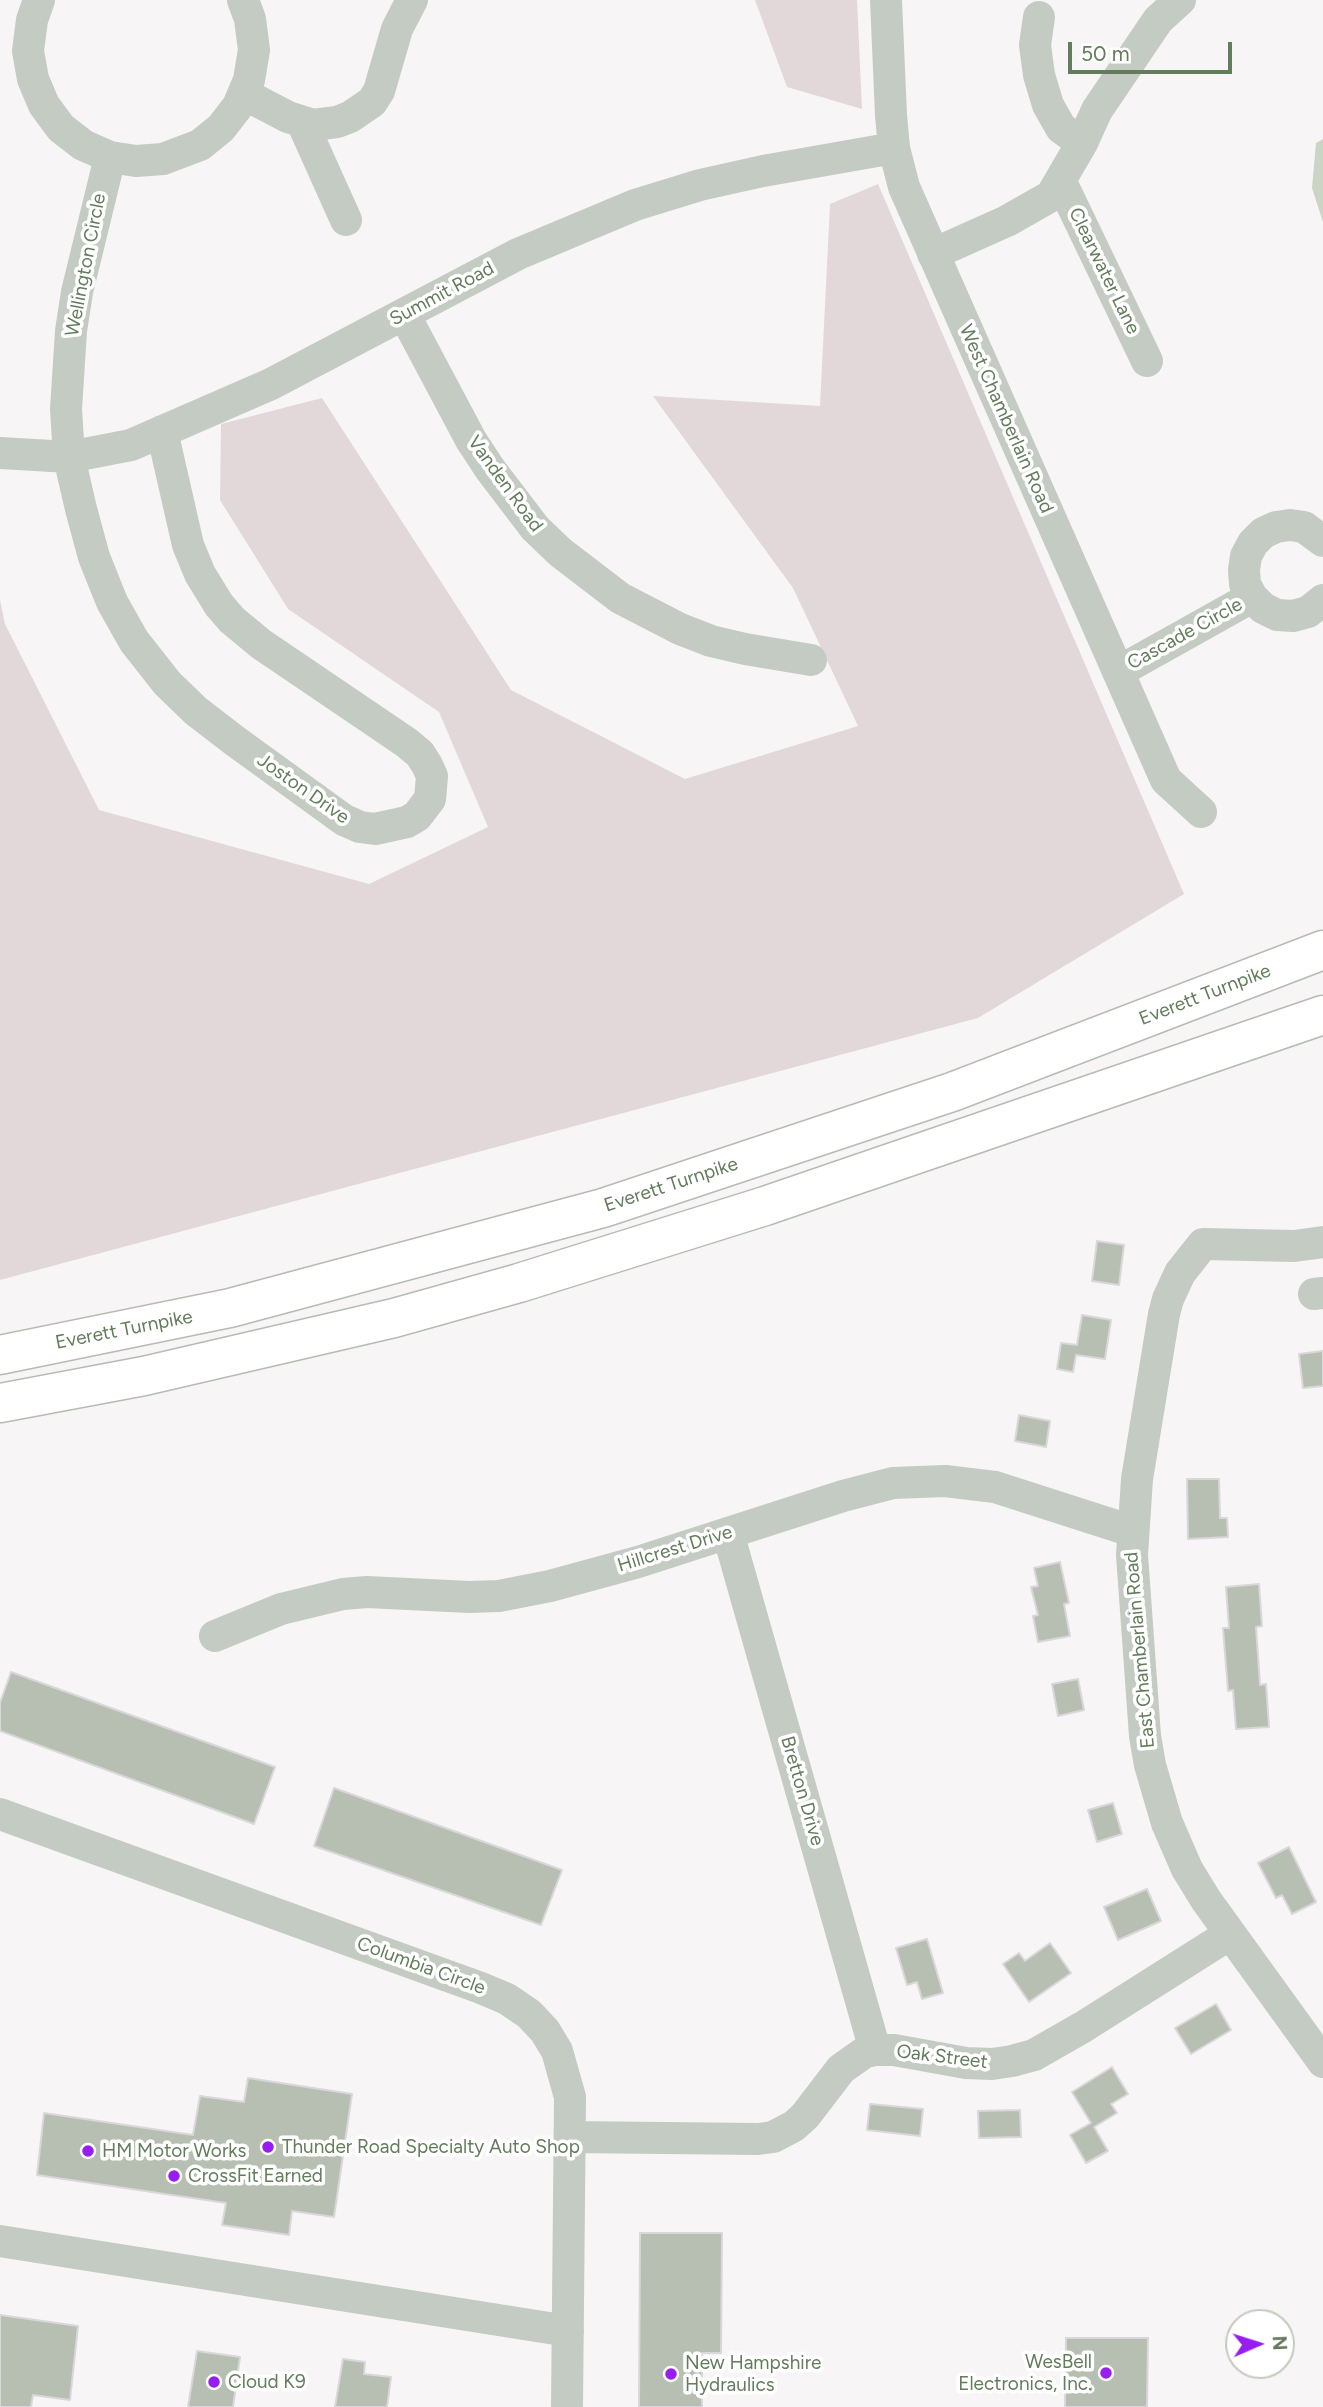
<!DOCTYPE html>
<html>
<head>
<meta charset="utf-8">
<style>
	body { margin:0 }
	#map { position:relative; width:1323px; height:2407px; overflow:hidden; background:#f8f5f7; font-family:Figtree,sans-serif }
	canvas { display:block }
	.north { position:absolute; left:1225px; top:2309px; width:70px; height:70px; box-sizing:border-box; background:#fff; border:2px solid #c1cbbe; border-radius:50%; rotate:87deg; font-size:19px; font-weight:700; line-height:28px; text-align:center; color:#637c5c }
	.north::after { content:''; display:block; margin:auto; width:24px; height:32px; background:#971df0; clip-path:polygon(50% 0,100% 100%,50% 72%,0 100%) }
	.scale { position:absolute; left:1068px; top:42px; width:164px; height:32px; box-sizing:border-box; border:4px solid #637c5c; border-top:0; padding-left:9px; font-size:21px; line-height:24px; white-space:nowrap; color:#637c5c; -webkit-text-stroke:5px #fff; paint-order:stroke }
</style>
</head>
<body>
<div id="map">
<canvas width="1323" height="2407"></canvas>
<div class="north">N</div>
<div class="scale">50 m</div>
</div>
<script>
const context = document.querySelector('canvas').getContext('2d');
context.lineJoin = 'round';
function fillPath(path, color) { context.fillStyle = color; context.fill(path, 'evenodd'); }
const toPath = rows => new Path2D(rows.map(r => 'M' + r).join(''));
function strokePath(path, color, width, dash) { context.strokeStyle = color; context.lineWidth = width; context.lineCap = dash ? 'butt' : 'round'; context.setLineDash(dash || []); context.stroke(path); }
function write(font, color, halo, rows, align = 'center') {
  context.font = font + ' Figtree,sans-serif'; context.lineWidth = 7; context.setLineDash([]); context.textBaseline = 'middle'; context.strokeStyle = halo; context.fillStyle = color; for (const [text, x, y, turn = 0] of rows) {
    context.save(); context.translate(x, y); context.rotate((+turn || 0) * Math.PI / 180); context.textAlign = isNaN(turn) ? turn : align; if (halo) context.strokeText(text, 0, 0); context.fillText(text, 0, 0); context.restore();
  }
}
fillPath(toPath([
	[755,0,857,0,862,109,787,87],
	[878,184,1184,894,978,1018,0,1280,0,600,5,624,99,810,369,884,488,827,439,712,288,609,220,500,221,424,322,398,511,690,685,779,858,726,793,588,653,396,820,406,830,204]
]), '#e2d8d9');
fillPath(toPath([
	[1323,139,1323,222,1312,188,1316,143]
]), '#cbd4c5');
const building = toPath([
	[1097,1241,1124,1245,1119,1285,1092,1281,1097,1241],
	[1082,1315,1111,1320,1105,1359,1076,1355,1073,1372,1057,1369,1061,1343,1077,1345,1082,1315],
	[1323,1351,1323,1386,1303,1388,1299,1354,1323,1351],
	[1019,1415,1050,1421,1046,1447,1015,1441,1019,1415],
	[1187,1479,1219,1479,1220,1518,1227,1518,1228,1537,1188,1539,1187,1479],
	[1060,1562,1069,1603,1064,1604,1070,1636,1038,1642,1033,1616,1038,1615,1031,1587,1038,1586,1034,1568,1060,1562],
	[1259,1584,1262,1626,1256,1627,1260,1685,1266,1684,1269,1727,1236,1729,1233,1690,1228,1691,1223,1628,1229,1628,1226,1587,1259,1584],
	[11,1672,275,1767,254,1824,0,1731,0,1703,11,1672],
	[1078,1679,1084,1710,1058,1716,1052,1684,1078,1679],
	[334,1788,562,1870,541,1925,314,1846,334,1788],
	[1113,1803,1122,1834,1097,1842,1088,1810,1113,1803],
	[1289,1847,1316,1902,1292,1914,1282,1895,1276,1898,1258,1863,1289,1847],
	[1147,1889,1161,1921,1118,1940,1104,1907,1147,1889],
	[927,1939,943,1993,922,1999,917,1982,907,1985,896,1948,927,1939],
	[1050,1943,1071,1973,1029,2002,1003,1964,1019,1953,1025,1961,1050,1943],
	[1216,2004,1231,2030,1191,2054,1175,2028,1216,2004],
	[1112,2067,1128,2094,1111,2104,1117,2113,1094,2127,1108,2151,1086,2163,1070,2135,1091,2123,1072,2092,1112,2067],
	[248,2078,352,2094,334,2217,292,2211,289,2235,222,2225,226,2203,37,2175,44,2113,193,2135,200,2096,244,2102,248,2078],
	[870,2104,923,2109,920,2136,867,2130,870,2104],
	[1020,2110,1021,2137,979,2138,978,2111,1020,2110],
	[640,2233,722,2233,721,2353,702,2353,702,2407,639,2407,640,2233],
	[0,2315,78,2326,70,2400,33,2395,31,2407,0,2407,0,2315],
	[1066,2338,1148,2338,1147,2407,1065,2407,1066,2338],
	[197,2351,240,2357,233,2407,188,2407,197,2351],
	[343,2359,365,2362,364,2374,391,2377,387,2407,335,2407,343,2359]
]);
fillPath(building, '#b6bfb2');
strokePath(building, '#d9d7d9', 2);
const highway = toPath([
	[0,1355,230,1308,603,1208,952,1092,1323,950],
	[0,1403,144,1376,394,1318,519,1283,765,1206,1323,1015]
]);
strokePath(highway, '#b5bcb3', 41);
strokePath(toPath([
	[39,0,32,20,28,51,33,79,44,105,61,128,83,145,110,157,136,161,163,159,200,145,221,128,238,106,249,80,254,50,250,19,243,0],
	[886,0,891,115,894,148,904,187,1166,780,1201,812],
	[1039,17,1035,45,1039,75,1048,105,1061,128,1082,143],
	[244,94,288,117,313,125,337,122,350,117,372,102,379,91,397,29,412,0],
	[302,122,346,220],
	[110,157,77,292,71,331,66,409,69,457,81,509,94,557,112,602,134,641,167,683,196,711,235,741,344,820,360,827,375,829,407,822,417,816,430,799,432,776,427,765,420,754,407,743,261,644,232,620,219,605,200,574,188,545,162,431],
	[1061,182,1147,361],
	[933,254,1007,221,1051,196,1082,143,1097,110,1158,20,1180,0],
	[404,314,471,440,490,469,535,528,560,552,620,598,680,629,711,641,745,649,811,660],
	[0,453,69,457,131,445,271,384,518,254,635,205,700,185,763,171,894,148],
	[1323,541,1304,527,1290,525,1276,527,1263,533,1253,543,1246,556,1244,570,1245,584,1252,597,1263,608,1277,615,1293,616,1308,612,1323,600],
	[1118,672,1252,597],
	[1323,1242,1294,1246,1203,1244,1180,1273,1168,1299,1164,1314,1137,1479,1132,1555,1145,1736,1150,1765,1167,1823,1187,1869,1206,1900,1323,2062],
	[1314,1294,1323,1293],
	[728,1533,875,2050],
	[215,1636,281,1609,343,1594,367,1592,469,1597,499,1596,550,1586,638,1562,843,1496,893,1483,945,1481,995,1487,1132,1531],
	[0,1814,481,1988,507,1999,529,2014,545,2031,557,2051,570,2097,567,2407],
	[570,2137,758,2139,773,2137,794,2126,805,2116,841,2069,865,2052,875,2050,894,2050,966,2063,992,2064,1012,2061,1034,2055,1083,2027,1230,1934],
	[0,2241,568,2331]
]), '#c4cbc2', 32);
strokePath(highway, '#fff', 38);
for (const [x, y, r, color] of [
	[268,2147,7,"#971df0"],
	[88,2151,7,"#971df0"],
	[174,2176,7,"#971df0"],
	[1106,2373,7,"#971df0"],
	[671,2374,7,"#971df0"],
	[214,2382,7,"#971df0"]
]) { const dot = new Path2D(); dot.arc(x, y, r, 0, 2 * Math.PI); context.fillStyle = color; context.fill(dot); strokePath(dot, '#fff', 2.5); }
write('19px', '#637c5c', '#fff', [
	["Wellington Circle",86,265,-79],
	["Clearwater Lane",1104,271,64],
	["Summit Road",442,294,-28],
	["West Chamberlain Road",1006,419,66],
	["Vanden Road",505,484,54],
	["Cascade Circle",1185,634,-29],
	["Joston Drive",303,789,35],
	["Everett Turnpike",1205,995,-21],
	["Everett Turnpike",671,1185,-18],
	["Everett Turnpike",124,1330,-11],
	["Hillcrest Drive",675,1549,-17],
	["East Chamberlain Road",1140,1650,-95],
	["Bretton Drive",802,1791,74],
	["Columbia Circle",421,1966,20],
	["Oak Street",942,2057,7]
]);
write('19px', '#637c5c', '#fff', [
	["Thunder Road Specialty Auto Shop",282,2147],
	["HM Motor Works",102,2151],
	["CrossFit Earned",188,2176],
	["WesBell",1092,2362,"right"],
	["Electronics, Inc.",1092,2384,"right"],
	["New Hampshire",685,2363],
	["Hydraulics",685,2385],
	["Cloud K9",228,2382]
], 'left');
</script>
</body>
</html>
